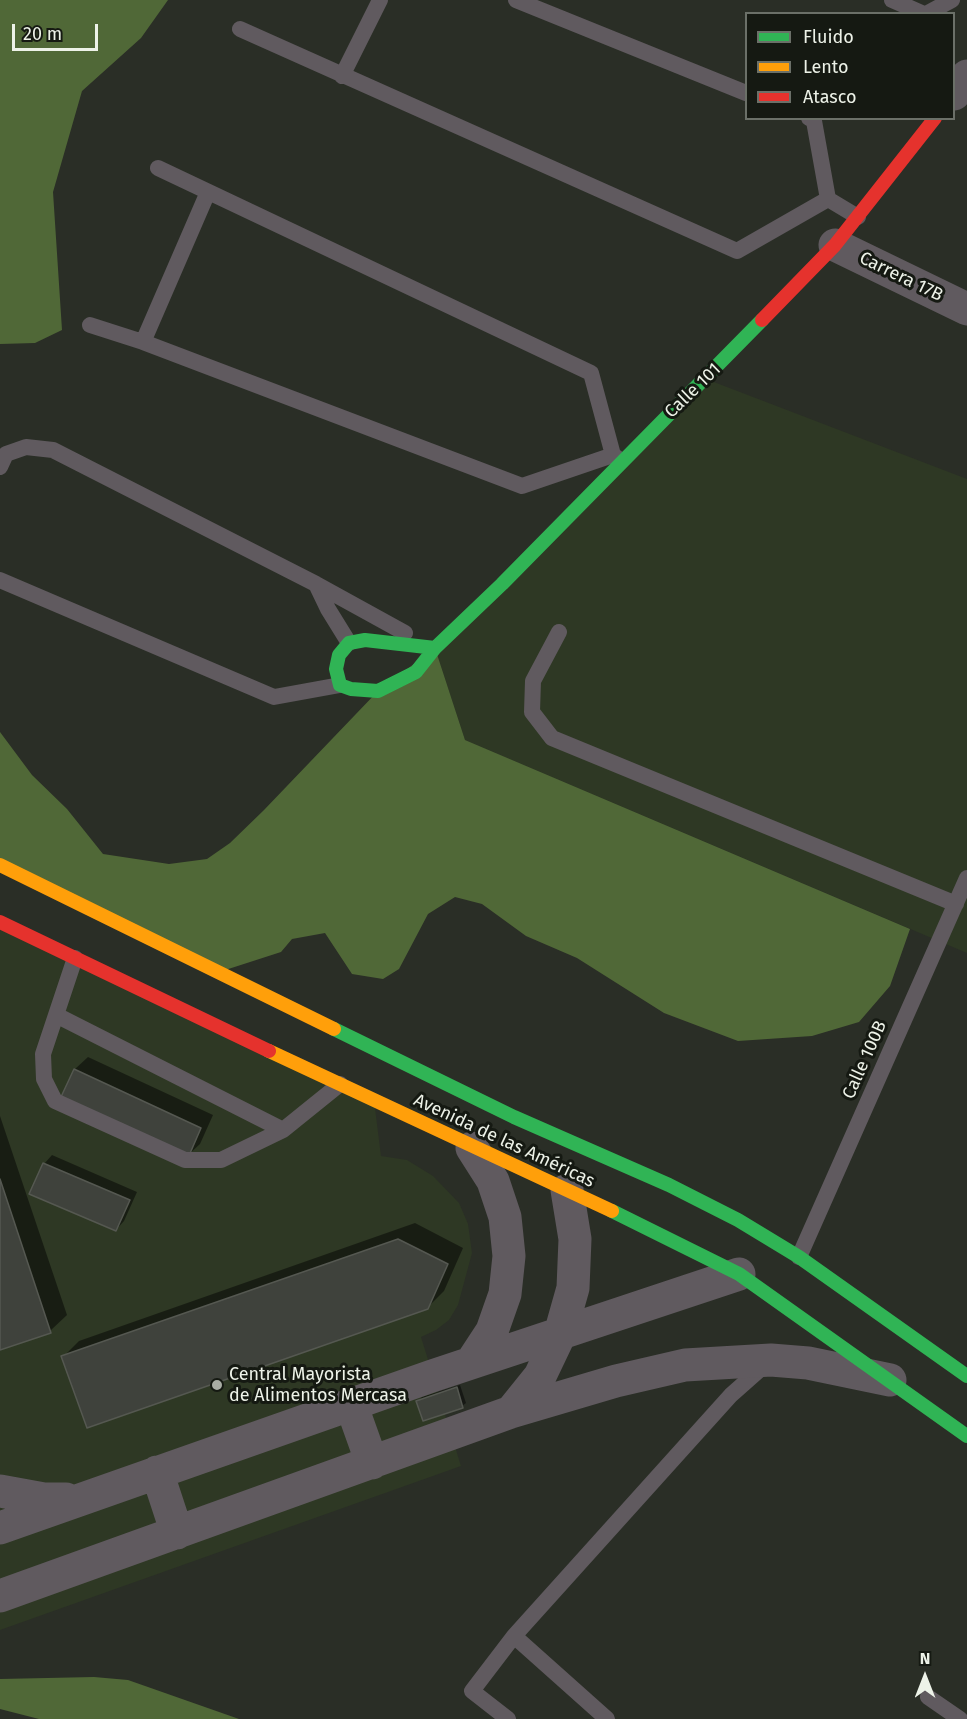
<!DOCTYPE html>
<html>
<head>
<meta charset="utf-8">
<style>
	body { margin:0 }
	#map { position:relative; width:967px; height:1719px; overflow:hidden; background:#2a2e26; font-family:"Fira Sans",sans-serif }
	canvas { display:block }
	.legend { position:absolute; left:745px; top:12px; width:210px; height:108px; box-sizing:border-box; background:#151912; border:2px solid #6b7068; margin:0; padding:8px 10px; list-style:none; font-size:18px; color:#edf2e8 }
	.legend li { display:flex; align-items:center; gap:12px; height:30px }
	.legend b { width:30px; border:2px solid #6b7068 }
	.north { position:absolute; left:895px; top:1647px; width:60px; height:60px; -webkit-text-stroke:4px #151912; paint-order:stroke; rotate:0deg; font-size:16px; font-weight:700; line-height:24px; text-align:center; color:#edf2e8 }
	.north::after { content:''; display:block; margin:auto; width:21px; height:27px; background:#edf2e8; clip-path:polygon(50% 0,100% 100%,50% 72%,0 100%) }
	.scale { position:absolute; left:12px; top:24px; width:86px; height:27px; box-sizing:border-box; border:3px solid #edf2e8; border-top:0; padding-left:8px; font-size:18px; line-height:21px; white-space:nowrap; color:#edf2e8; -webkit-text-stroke:4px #151912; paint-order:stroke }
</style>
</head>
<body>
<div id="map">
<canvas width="967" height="1719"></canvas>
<ul class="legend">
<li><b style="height:8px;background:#30b455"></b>Fluido</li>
<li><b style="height:8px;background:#ff9f0a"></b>Lento</li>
<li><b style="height:8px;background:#e5322d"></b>Atasco</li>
</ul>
<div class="north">N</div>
<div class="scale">20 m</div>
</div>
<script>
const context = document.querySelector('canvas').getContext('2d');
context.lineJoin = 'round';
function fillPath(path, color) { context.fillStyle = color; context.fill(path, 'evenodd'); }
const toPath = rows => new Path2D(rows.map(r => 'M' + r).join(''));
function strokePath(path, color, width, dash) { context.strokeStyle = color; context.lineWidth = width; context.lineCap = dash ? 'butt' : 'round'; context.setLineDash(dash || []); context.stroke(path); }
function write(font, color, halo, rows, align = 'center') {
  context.font = font + ' "Fira Sans",sans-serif'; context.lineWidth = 6; context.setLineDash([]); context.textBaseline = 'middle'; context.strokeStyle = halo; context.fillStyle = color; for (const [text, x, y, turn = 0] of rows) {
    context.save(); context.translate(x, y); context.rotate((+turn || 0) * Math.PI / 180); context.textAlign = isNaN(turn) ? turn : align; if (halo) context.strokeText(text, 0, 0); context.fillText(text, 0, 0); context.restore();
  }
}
fillPath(toPath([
	[706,379,967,479,967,953,465,740,435,648],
	[0,922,374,1100,381,1156,407,1160,433,1176,459,1203,468,1224,472,1253,458,1305,449,1320,436,1330,421,1337,461,1466,0,1630]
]), '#2e3824');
fillPath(toPath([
	[0,0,168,0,141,38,82,91,53,192,62,330,35,343,0,344],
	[435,648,465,740,910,929,890,986,859,1022,812,1036,738,1041,664,1013,577,958,526,936,482,904,455,897,428,914,399,969,383,979,352,974,325,933,292,939,281,952,216,973,0,865,0,732,32,775,67,809,103,854,169,864,207,859,230,843,264,810,378,691],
	[94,1677,128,1680,239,1719,39,1719,0,1709,0,1679]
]), '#506837');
fillPath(toPath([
	[88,1057,213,1115,200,1144,187,1156,62,1098,75,1069],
	[0,1116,67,1315,50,1331,0,1348],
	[52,1155,137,1192,124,1221,116,1230,44,1164],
	[415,1223,463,1248,444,1291,427,1308,63,1357,79,1341],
	[460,1385,466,1403,462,1406,418,1401,422,1397]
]), '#0007');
const building = toPath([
	[74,1069,201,1128,188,1158,60,1099,74,1069],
	[43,1163,130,1200,116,1231,29,1194,43,1163],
	[0,1179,51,1333,0,1350,0,1179],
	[398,1239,448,1264,428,1309,87,1428,61,1356,398,1239],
	[457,1387,463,1408,423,1421,416,1401,457,1387]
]);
fillPath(building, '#3f423c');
strokePath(building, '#555851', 1.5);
strokePath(toPath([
	[516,0,746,93],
	[892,0,924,14],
	[926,14,952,0],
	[240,29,737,251,828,199,858,217],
	[342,76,380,0],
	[809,118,814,121,828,199],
	[158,168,591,373,613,455,621,461],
	[90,325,143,342,522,486,613,455],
	[143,342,208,192],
	[0,467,6,454,26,447,53,450,316,584,405,633],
	[0,580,274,697,340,685],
	[316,584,328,609,349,643],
	[559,632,533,681,532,712,552,738,956,904],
	[75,958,43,1054,44,1079,55,1101,185,1160,221,1160,283,1130,340,1084],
	[56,1015,283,1130],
	[799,1257,967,878],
	[514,1636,607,1719],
	[928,1697,960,1719],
	[508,1719,472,1691,514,1636,731,1395,766,1364]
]), '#605a5f', 16);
strokePath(toPath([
	[954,94,967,76],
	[835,245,967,309],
	[471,1363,492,1331,505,1294,509,1256,505,1217,493,1181,472,1148],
	[351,1404,372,1463],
	[511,1412,540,1376,560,1334,573,1288,575,1239,567,1190],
	[157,1472,177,1533],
	[0,1491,44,1499,66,1499],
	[0,1528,432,1376,739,1274],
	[0,1596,511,1412,616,1381,685,1365,771,1360,808,1363,890,1380]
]), '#605a5f', 33);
strokePath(toPath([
	[435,648,365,640,349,643,339,655,336,669,340,685,351,689,378,691,416,672,435,648,502,584,762,320],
	[334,1029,514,1117,669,1185,738,1220,799,1257,967,1376],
	[612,1211,739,1274,967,1436]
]), '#30b455', 14);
strokePath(toPath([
	[0,865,334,1029],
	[269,1051,612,1211]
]), '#ff9f0a', 14);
strokePath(toPath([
	[762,320,835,245,935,118],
	[0,922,269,1051]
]), '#e5322d', 14);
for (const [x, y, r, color] of [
	[217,1385,6,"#a9ada4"]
]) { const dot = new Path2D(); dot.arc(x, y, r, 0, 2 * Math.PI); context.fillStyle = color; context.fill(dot); strokePath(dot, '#151912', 2); }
write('18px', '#edf2e8', '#151912', [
	["Carrera 17B",901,277,26],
	["Calle 101",693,391,-44],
	["Calle 100B",865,1060,-66],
	["Avenida de las Américas",504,1141,25]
]);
write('18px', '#edf2e8', '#151912', [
	["Central Mayorista",229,1375],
	["de Alimentos Mercasa",229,1396]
], 'left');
</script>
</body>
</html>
